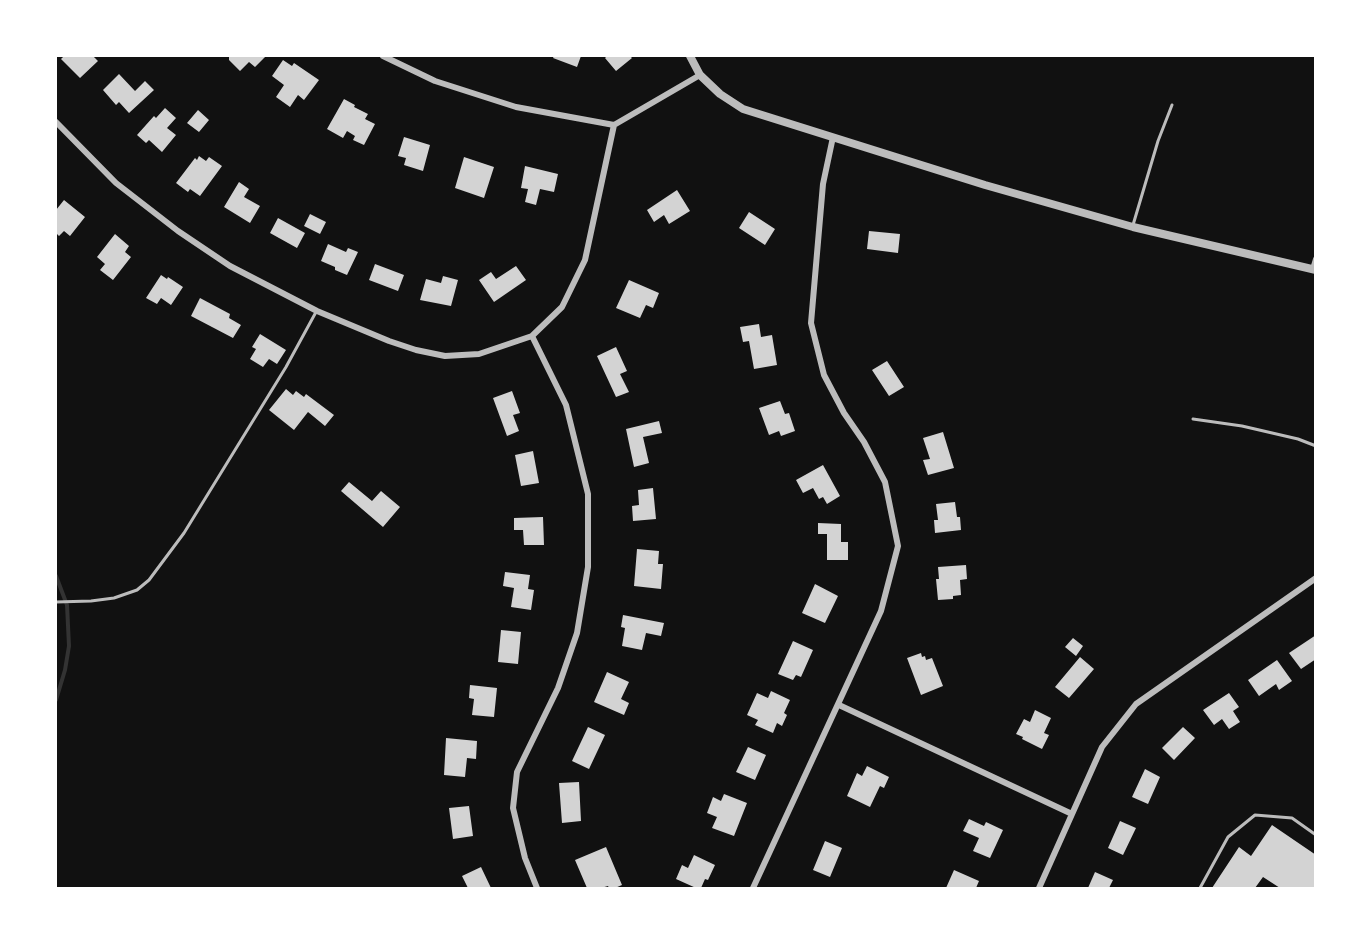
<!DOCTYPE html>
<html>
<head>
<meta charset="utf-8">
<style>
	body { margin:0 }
	#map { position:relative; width:1371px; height:944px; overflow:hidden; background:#111; font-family:Overpass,sans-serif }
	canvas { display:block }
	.frame { position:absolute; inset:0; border:57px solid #fff; pointer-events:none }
</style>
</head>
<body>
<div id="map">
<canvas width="1371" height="944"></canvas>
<div class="frame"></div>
</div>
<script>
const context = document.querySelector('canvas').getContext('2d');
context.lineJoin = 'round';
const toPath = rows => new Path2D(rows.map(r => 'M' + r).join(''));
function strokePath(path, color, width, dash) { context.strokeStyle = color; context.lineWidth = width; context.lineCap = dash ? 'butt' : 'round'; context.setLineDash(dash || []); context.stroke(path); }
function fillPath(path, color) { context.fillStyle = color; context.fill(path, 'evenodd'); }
strokePath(toPath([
	[56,576,67,605,69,646,65,670,56,700]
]), '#333', 4);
fillPath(toPath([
	[64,56,83,56,84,57,86,56,93,56,98,61,80,78,61,59],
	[229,56,266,56,255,67,249,62,240,71,229,60],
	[554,56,581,56,577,67,553,58],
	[607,56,630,56,632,58,616,71,605,58],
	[283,60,292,66,294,63,319,80,304,100,298,95,290,107,276,97,284,85,272,76],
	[119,74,135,91,145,81,154,90,129,113,119,102,116,105,103,90],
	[344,99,355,105,354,107,368,114,365,119,375,124,364,145,353,140,355,136,347,131,343,138,327,129],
	[165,108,176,118,167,128,176,135,162,152,149,140,146,143,137,135,154,116,156,118],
	[198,110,209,120,199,132,187,123],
	[404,137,430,145,423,171,404,165,406,158,398,156],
	[199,156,206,161,209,157,222,166,200,196,190,189,188,192,176,183,195,158,197,160],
	[464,157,494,167,484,198,455,188],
	[525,166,558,174,554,192,540,189,536,205,525,202,528,189,521,188],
	[239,182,249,189,244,197,260,206,250,223,224,207],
	[677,190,690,211,669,224,664,215,654,222,647,210],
	[64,200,85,217,70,236,64,231,59,236,56,233,56,210],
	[749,212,775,229,765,245,739,228],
	[310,214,326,222,320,234,304,226],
	[278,218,305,233,297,248,270,233],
	[869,231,900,234,898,253,867,249],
	[115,234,129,246,125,252,131,257,113,280,100,270,105,264,97,257],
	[328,244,346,252,348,248,358,252,347,275,335,270,335,267,321,261],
	[375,264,404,275,398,291,369,280],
	[516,266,526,280,494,302,479,280,491,272,496,279],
	[161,275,167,279,168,277,183,287,171,305,161,298,157,304,146,298],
	[443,276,458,280,451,306,420,300,426,279,441,283],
	[629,280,659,293,653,308,646,305,640,318,616,308],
	[200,298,230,314,229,318,241,325,233,338,191,316],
	[759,324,761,337,772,335,777,365,754,369,749,341,743,342,740,327],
	[260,334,286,350,277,364,269,359,263,367,250,359,256,349,252,347],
	[616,347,627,371,620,374,629,392,616,397,597,356],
	[887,361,904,387,889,396,872,370],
	[286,389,293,395,296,391,304,397,306,394,334,415,325,426,308,412,294,430,269,410],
	[512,391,520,413,513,415,519,431,507,436,493,398],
	[780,401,785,414,789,413,795,431,781,436,779,431,769,435,759,408],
	[659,421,662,433,643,437,649,463,634,467,626,429],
	[943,432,954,468,928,475,923,460,930,459,923,438],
	[533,451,539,483,521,486,515,455],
	[823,465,840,496,827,504,823,497,819,499,813,488,803,493,796,480],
	[349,482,372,501,381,491,400,507,383,527,341,491],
	[653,488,656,519,633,521,632,506,639,505,638,490],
	[955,502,957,517,960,517,961,530,935,533,934,520,938,520,936,504],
	[543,517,544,545,524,545,523,530,514,530,514,518],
	[818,523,841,524,841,542,848,542,848,560,827,560,827,534,818,534],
	[637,549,659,551,658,564,663,564,661,589,634,586],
	[966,565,967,579,960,580,961,595,953,596,953,599,938,600,936,579,939,579,938,567],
	[505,572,530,575,528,589,534,590,531,610,511,607,514,588,503,586],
	[815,584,838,596,825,623,802,613],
	[623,615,664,623,661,636,646,633,642,650,622,646,625,628,621,627],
	[501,630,521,632,518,664,498,662],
	[1316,635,1316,659,1301,669,1289,653],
	[1073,638,1083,646,1076,656,1065,647],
	[793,641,813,650,801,677,796,675,793,680,778,674],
	[921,653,922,657,925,656,926,660,932,658,943,686,921,695,907,658],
	[1080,657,1094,669,1069,698,1055,687],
	[1277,660,1292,681,1279,690,1276,684,1259,696,1248,680],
	[607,672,629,682,621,699,629,703,624,715,594,702],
	[470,685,497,688,494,717,472,715,474,699,469,698],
	[771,691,790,700,784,713,787,715,782,726,777,723,773,733,755,725,758,720,747,715,757,693,768,698],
	[1229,693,1239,707,1233,711,1240,722,1229,729,1222,719,1214,725,1203,710],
	[1035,710,1051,718,1044,733,1049,735,1042,749,1022,739,1023,737,1016,734,1024,719,1030,722],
	[588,727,605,735,589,769,572,761],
	[1183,727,1195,738,1174,760,1162,748],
	[446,738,477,741,476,759,467,758,465,777,444,775],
	[748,747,766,755,755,780,736,772],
	[867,766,889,777,884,788,880,786,870,807,847,796,857,773,862,776],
	[1145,769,1160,777,1148,804,1132,797],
	[579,782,581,821,562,823,559,783],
	[724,794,747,803,734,836,712,828,717,817,707,813,713,797,721,801],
	[469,806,473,836,453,839,449,808],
	[969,819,984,826,986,822,1003,830,990,858,973,851,979,838,963,831],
	[1120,821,1136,828,1123,855,1108,848],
	[1272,825,1316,855,1316,888,1280,888,1263,877,1255,888,1212,888,1239,847,1251,856],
	[825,841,842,848,830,877,813,870],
	[606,847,622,885,615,888,609,888,608,886,601,888,587,888,575,860],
	[694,855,715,865,708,880,705,879,701,888,696,888,676,879,682,865,688,868],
	[481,867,491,888,468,888,462,876],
	[954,870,979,881,976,888,946,888],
	[1095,872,1113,880,1109,888,1088,888]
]), '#d3d3d3');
strokePath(toPath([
	[1133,225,1158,141,1172,105],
	[1193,419,1242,426,1298,439,1316,446],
	[56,602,91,601,114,598,137,590,149,580,184,533,286,367,316,312],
	[1200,888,1228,837,1255,815,1292,818,1316,835]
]), '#bcbcbc', 3);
strokePath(toPath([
	[383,56,435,81,516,107,614,125,700,75],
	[56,122,116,183,178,231,230,266,317,311,389,341,416,350,445,356,479,354,532,336,562,307,585,260,614,125],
	[1313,269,1316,259],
	[532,336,566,405,588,494,588,567,577,633,558,688,517,772,513,808,525,858,537,888],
	[839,705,1072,814],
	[753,888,881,611,898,546,885,482,864,442,844,413,824,375,811,323,823,184,833,137],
	[1039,888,1102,747,1136,704,1316,578]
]), '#bcbcbc', 6);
strokePath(toPath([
	[690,56,700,75,720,94,743,109,985,185,1133,227,1316,270]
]), '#bcbcbc', 8);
</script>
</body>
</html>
